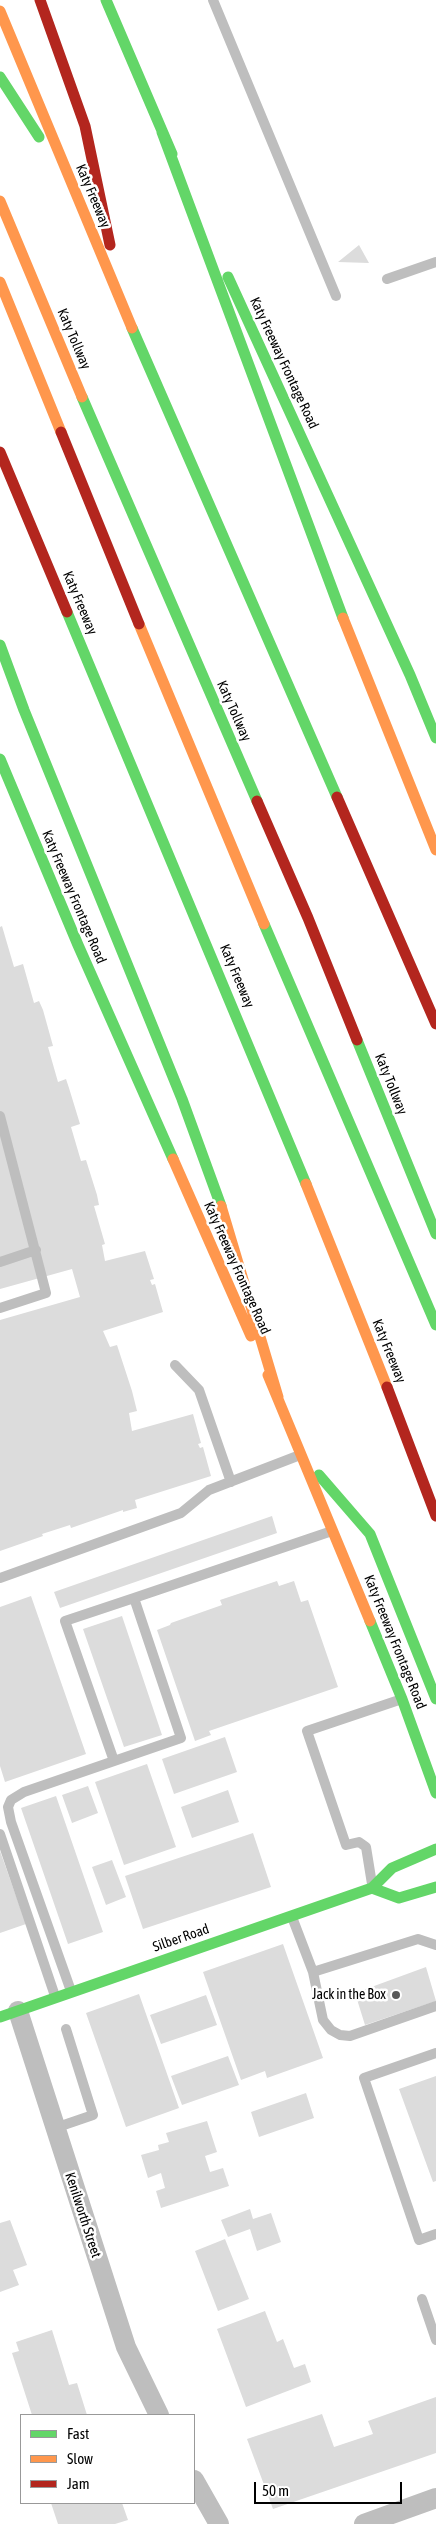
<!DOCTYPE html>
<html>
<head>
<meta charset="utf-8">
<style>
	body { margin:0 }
	#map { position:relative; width:436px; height:2524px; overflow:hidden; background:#fff; font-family:"Asap Condensed",sans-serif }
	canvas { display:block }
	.legend { position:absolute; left:20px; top:2414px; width:175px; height:90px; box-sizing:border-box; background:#fff; border:1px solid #999; margin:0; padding:6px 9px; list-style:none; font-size:15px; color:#000 }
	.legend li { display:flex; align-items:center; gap:10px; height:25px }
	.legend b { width:25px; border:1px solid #999 }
	.scale { position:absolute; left:254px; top:2482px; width:148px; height:22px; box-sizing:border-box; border:2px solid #000; border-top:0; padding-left:6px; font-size:15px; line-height:18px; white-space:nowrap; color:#000; -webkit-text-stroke:4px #fff; paint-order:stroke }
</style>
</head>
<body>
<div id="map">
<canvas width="436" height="2524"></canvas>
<ul class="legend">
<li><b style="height:6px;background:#63d668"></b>Fast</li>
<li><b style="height:6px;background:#ff974d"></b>Slow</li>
<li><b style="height:6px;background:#b3261e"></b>Jam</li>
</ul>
<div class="scale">50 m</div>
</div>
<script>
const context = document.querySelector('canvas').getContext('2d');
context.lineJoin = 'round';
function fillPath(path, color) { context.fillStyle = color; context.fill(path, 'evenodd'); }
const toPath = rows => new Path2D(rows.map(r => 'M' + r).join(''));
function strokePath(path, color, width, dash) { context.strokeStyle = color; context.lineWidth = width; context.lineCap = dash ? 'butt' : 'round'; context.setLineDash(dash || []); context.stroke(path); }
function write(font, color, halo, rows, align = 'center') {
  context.font = font + ' "Asap Condensed",sans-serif'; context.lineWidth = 5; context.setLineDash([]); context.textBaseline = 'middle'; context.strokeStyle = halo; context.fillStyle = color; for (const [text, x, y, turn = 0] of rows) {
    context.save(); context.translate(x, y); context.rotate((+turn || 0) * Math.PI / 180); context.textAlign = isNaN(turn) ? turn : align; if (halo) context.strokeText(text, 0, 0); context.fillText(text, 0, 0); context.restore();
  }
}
fillPath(toPath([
	[359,245,369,263,338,262],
	[2,926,14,967,23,964,34,1003,39,1001,43,1010,53,1046,48,1047,58,1082,66,1079,69,1088,80,1124,71,1127,81,1161,86,1160,97,1195,99,1205,94,1206,105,1244,102,1245,105,1261,145,1251,154,1279,150,1280,152,1285,155,1284,163,1312,103,1331,110,1347,117,1345,132,1391,137,1411,129,1413,132,1431,193,1414,201,1443,198,1444,200,1448,203,1447,211,1476,135,1500,137,1508,123,1512,123,1510,71,1528,70,1525,42,1534,43,1536,0,1551,0,1320,80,1297,72,1269,0,1289,0,927],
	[272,1516,277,1533,60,1608,54,1592],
	[277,1581,279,1586,294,1581,301,1602,308,1600,338,1687,209,1731,211,1735,195,1741,157,1630,170,1625,171,1623,222,1605,220,1600],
	[31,1596,86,1754,5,1782,0,1766,0,1607],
	[122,1616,162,1735,124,1747,83,1629],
	[225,1737,237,1772,174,1794,162,1759],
	[147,1764,176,1847,124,1865,95,1782],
	[88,1786,98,1813,72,1823,62,1795],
	[228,1790,239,1822,192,1838,181,1807],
	[56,1796,103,1932,68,1944,21,1808],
	[253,1833,271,1887,143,1929,125,1876],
	[0,1851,26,1924,0,1933],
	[112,1860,126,1897,106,1905,92,1867],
	[283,1944,323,2058,267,2078,265,2071,241,2080,203,1972],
	[426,1967,436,2001,365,2025,355,1993],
	[139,1994,179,2108,126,2127,86,2013],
	[206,1995,217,2025,161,2044,150,2015],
	[228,2056,239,2085,182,2105,171,2076],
	[436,2076,436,2181,433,2182,399,2089],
	[306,2093,314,2118,259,2137,251,2112],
	[207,2121,217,2152,205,2156,210,2172,223,2168,229,2186,161,2208,156,2191,165,2188,161,2173,148,2178,141,2155,159,2150,158,2145,169,2142,166,2133],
	[250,2209,253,2219,271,2213,281,2242,257,2251,250,2229,228,2237,221,2220],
	[10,2220,27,2265,13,2270,19,2285,0,2292,0,2223],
	[225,2239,249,2299,218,2311,195,2251],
	[265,2311,277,2342,283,2339,294,2368,305,2364,311,2382,246,2407,217,2329],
	[52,2330,69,2385,77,2383,87,2415,32,2415,12,2353,19,2351,16,2342],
	[436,2397,436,2453,273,2509,247,2439,322,2414,334,2447,373,2434,368,2421],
	[51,2503,122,2503,128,2520,115,2524,58,2524]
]), '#dcdcdc');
strokePath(toPath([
	[213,0,336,296],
	[387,279,436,262],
	[0,1116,46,1293,0,1308],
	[0,1262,36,1250],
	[175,1365,199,1390,231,1482],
	[0,1578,181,1513,209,1490,300,1455],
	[114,1761,65,1621,134,1598],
	[0,1834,55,1996],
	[372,1884,366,1847,359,1842,346,1845,307,1731,402,1699],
	[292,1917,313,1972,418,1939,436,1945],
	[313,1972,323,2020,331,2030,340,2035,350,2036,436,2006],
	[71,1991,11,1822,8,1807,11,1800,24,1792,181,1738,134,1598,332,1531],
	[436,2053,364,2078,419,2240,436,2234],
	[55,2128,93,2115,66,2029],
	[422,2299,436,2340]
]), '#bebebe', 10);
strokePath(toPath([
	[18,2011,126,2347,159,2415],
	[194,2480,219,2524],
	[364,2524,436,2498]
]), '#bebebe', 20);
strokePath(toPath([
	[106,0,172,154],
	[0,77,39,137],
	[162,132,343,618],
	[228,277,410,675,436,738],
	[132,328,337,797],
	[82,397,257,801],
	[67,612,306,1184],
	[0,645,24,710,182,1099,221,1206],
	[0,759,78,945,173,1159],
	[264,924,436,1325],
	[357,1040,436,1234],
	[319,1475,370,1534,436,1699],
	[370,1621,402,1699,436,1793],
	[372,1888,399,1898,436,1887],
	[0,2017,372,1888,392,1868,436,1849]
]), '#63d668', 11);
strokePath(toPath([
	[0,11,132,328],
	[0,201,82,397],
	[0,282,61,432],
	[343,618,436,850],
	[139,624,264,924],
	[173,1159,251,1336],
	[306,1184,387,1387],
	[221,1206,278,1397],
	[268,1375,370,1621]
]), '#ff974d', 11);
strokePath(toPath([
	[40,0,85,126,110,245],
	[61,432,139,624],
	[0,452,67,612],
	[337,797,436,1024],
	[257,801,308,918,357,1040],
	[387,1387,436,1516]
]), '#b3261e', 11);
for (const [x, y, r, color] of [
	[396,1995,5,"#595959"]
]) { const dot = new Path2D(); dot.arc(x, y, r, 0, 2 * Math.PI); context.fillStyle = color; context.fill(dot); strokePath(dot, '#fff', 2); }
write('14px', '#000', '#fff', [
	["Katy Freeway",93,196,67],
	["Katy Tollway",74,339,67],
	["Katy Freeway Frontage Road",284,363,65],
	["Katy Freeway",80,603,67],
	["Katy Tollway",234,711,66],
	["Katy Freeway Frontage Road",74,897,67],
	["Katy Freeway",237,976,67],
	["Katy Tollway",391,1084,68],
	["Katy Freeway Frontage Road",237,1268,66],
	["Katy Freeway",389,1351,68],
	["Katy Freeway Frontage Road",395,1642,68],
	["Silber Road",181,1938,-19],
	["Kenilworth Street",83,2215,72]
]);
write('14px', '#000', '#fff', [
	["Jack in the Box",386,1995]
], 'right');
</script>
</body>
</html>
